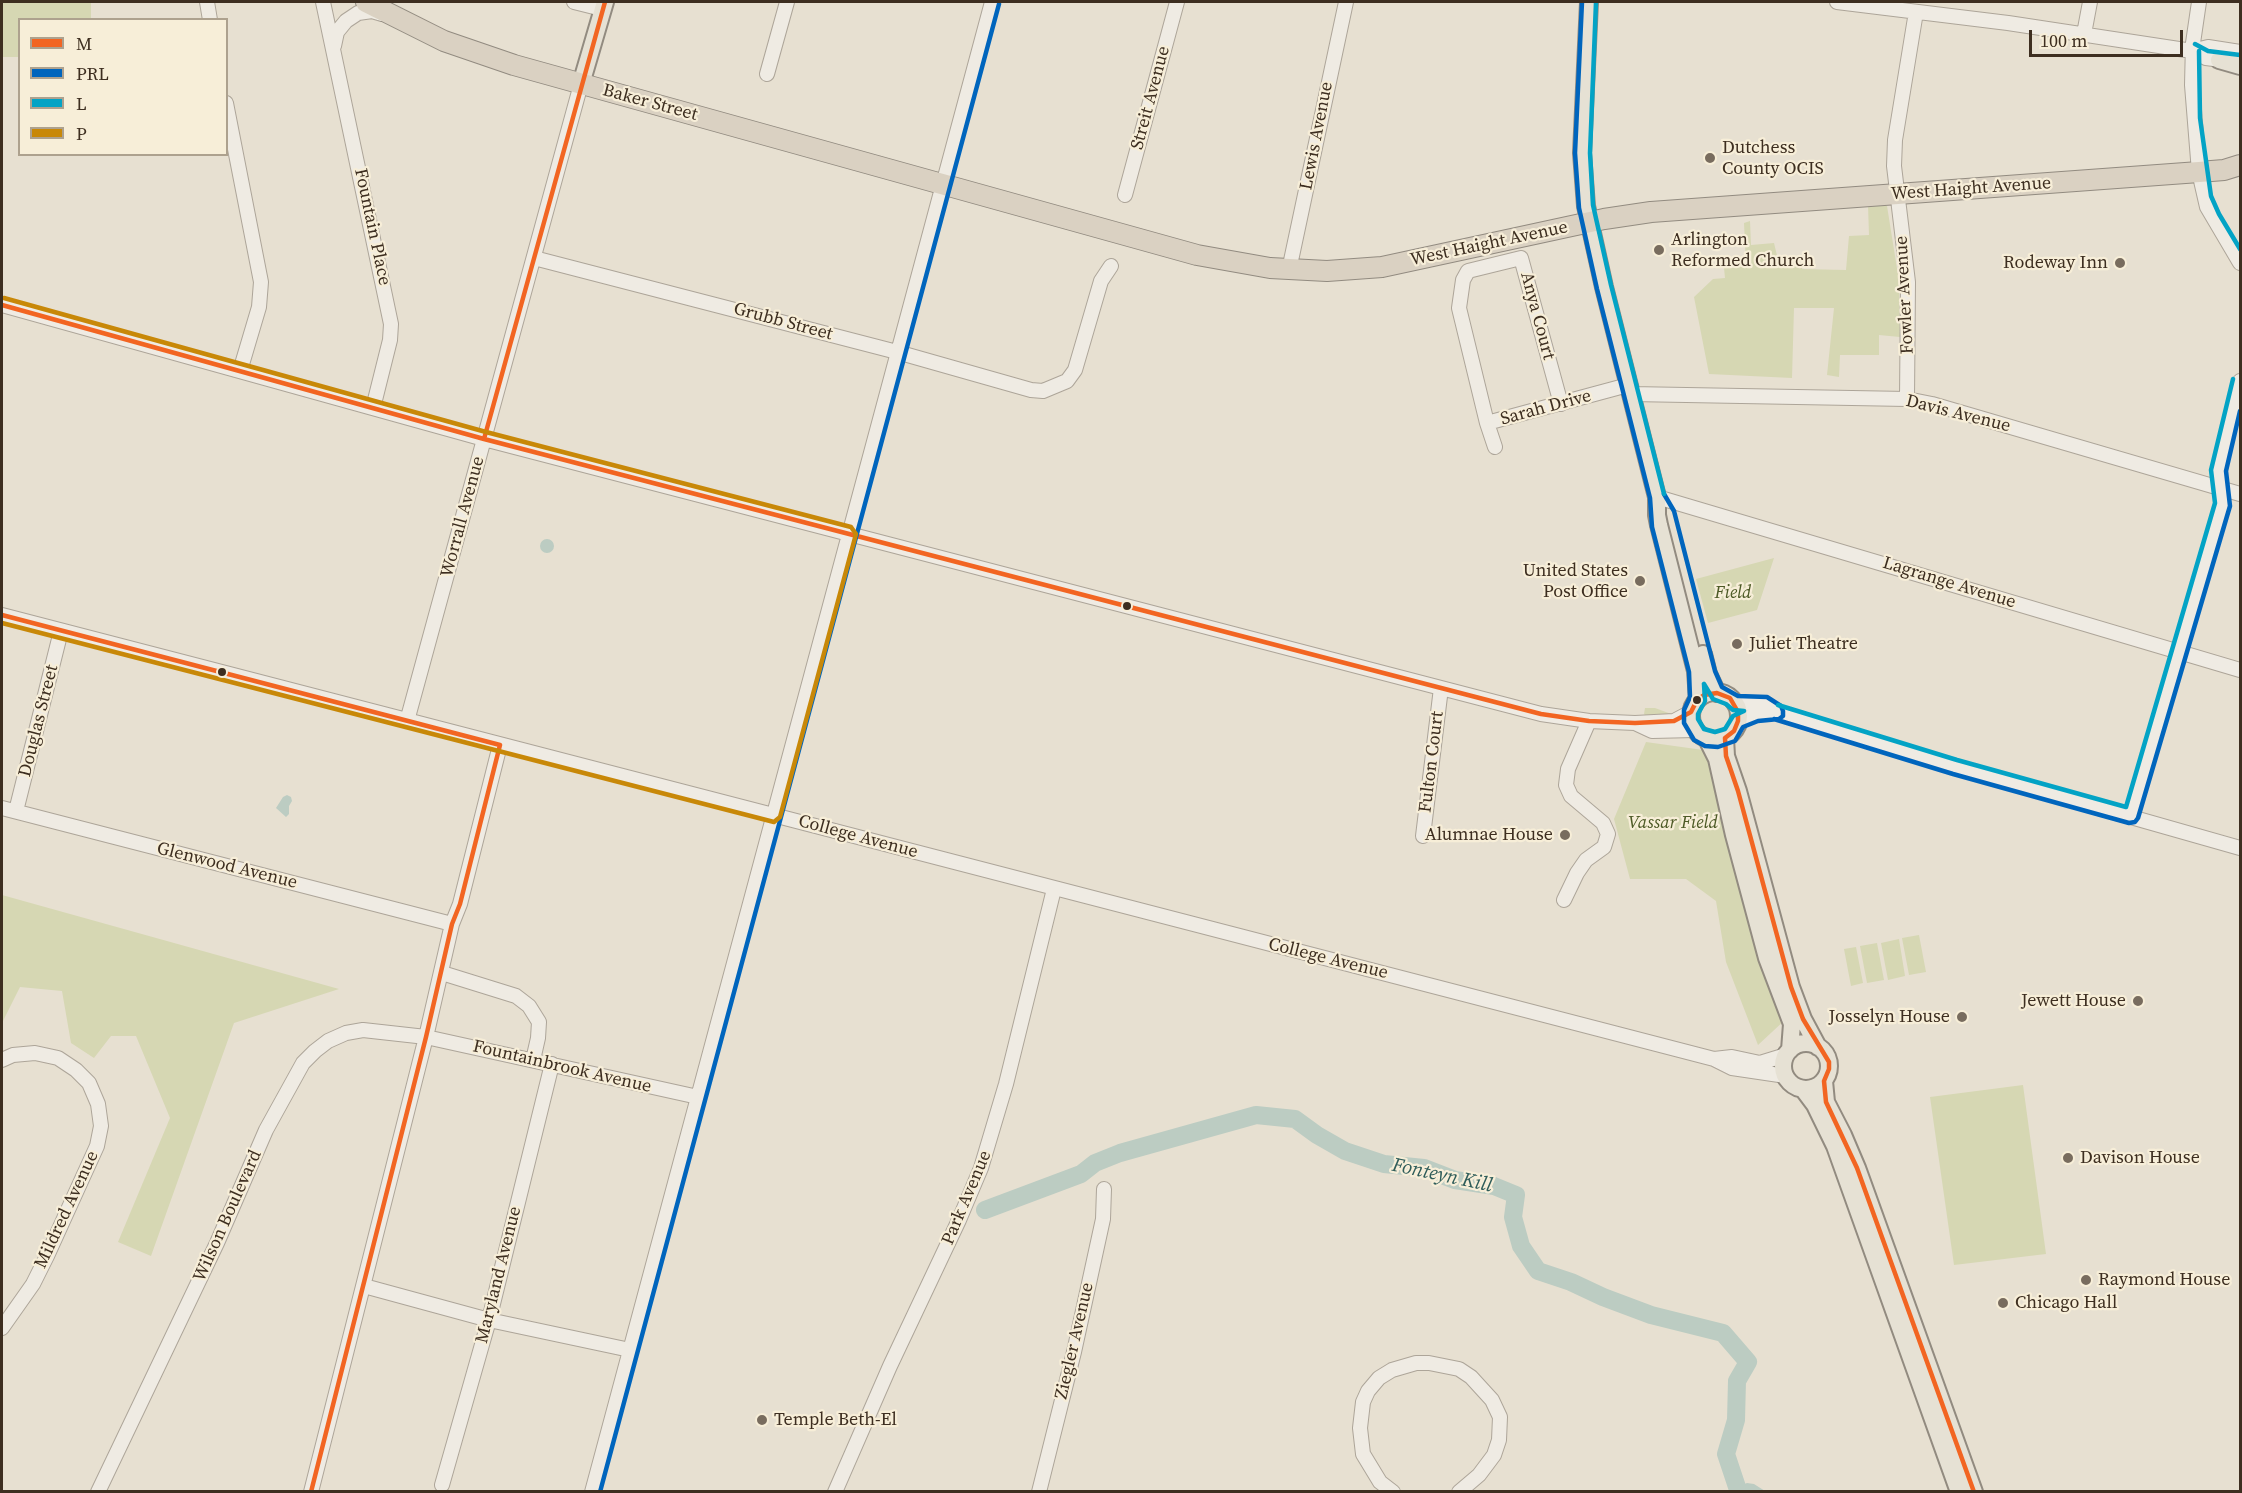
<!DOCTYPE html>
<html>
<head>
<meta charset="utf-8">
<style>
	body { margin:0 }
	#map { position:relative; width:2242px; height:1493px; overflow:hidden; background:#e7e0d1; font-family:"Source Serif 4",serif }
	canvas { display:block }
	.frame { position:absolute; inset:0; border:3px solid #3d2e20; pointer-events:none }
	.legend { position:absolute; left:18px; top:18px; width:210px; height:138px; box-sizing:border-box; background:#f7eed8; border:2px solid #ada18e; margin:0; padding:8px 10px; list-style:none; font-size:18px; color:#3d2e20 }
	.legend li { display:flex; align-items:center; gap:12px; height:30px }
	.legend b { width:30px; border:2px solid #ada18e }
	.scale { position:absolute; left:2029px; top:30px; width:154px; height:27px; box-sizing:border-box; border:3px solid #3d2e20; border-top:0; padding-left:8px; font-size:18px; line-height:21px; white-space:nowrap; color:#3d2e20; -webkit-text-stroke:4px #f7eed8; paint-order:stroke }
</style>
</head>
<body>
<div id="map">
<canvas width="2242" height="1493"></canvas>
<div class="frame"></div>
<ul class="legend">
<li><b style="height:8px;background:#f26522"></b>M</li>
<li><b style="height:8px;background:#0065bd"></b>PRL</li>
<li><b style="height:8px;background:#03a3c5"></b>L</li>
<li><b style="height:8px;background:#c88808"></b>P</li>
</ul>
<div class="scale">100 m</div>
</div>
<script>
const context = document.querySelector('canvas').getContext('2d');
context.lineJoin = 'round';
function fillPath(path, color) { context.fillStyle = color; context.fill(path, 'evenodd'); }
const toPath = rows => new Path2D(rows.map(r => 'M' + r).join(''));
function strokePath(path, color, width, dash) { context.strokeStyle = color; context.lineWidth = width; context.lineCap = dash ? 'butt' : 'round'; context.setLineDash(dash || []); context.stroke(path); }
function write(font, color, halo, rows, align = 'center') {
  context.font = font + ' "Source Serif 4",serif'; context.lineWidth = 4.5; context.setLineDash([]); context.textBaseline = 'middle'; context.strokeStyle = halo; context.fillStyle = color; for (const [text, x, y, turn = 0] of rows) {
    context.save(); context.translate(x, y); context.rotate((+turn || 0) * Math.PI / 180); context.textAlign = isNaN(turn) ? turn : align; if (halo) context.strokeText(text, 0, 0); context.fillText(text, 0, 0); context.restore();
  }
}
fillPath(toPath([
	[2,2,91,2,91,19,20,20,19,57,2,57],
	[1868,205,1887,206,1899,281,1900,337,1879,335,1879,355,1840,355,1839,377,1827,375,1834,308,1794,308,1792,378,1709,374,1694,297,1713,279,1725,278,1724,268,1746,266,1744,223,1750,221,1751,245,1774,243,1779,264,1802,263,1802,269,1846,270,1849,236,1869,235],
	[1774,558,1757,610,1708,623,1696,579],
	[1645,708,1655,708,1674,715,1647,717,1644,714],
	[1646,742,1703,750,1719,773,1786,1019,1758,1045,1726,962,1716,901,1686,879,1630,879,1614,819],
	[2,895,339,989,234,1023,151,1256,118,1242,170,1118,136,1036,111,1036,94,1058,71,1043,62,991,20,987,2,1023],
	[1919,935,1926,972,1909,975,1902,938],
	[1899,939,1905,976,1888,980,1881,943],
	[1877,943,1884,980,1867,983,1860,946],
	[1856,947,1863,983,1851,986,1844,949],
	[2023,1085,2046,1254,1954,1265,1930,1097]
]), '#d6d7b3');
fillPath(toPath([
	'540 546a7 7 0 1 1 14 0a7 7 0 1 1-14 0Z',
	[287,795,291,797,292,801,289,806,289,814,286,817,276,808,283,797],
	[1747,1483,1754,1484,1765,1491,1737,1491,1737,1487]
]), '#bcccc2');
strokePath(toPath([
	[985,1210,1081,1174,1095,1163,1120,1153,1256,1115,1295,1119,1317,1135,1345,1151,1384,1164,1424,1168,1455,1180,1494,1186,1516,1195,1513,1217,1521,1246,1538,1271,1571,1282,1603,1297,1651,1315,1723,1333,1748,1362,1737,1381,1736,1420,1726,1454,1737,1487]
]), '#bcccc2', 18);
const minor = toPath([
	[207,2,210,20],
	[323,2,391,324,390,340,373,408],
	[574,2,602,9],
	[1837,2,2008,23,2192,51,2206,58,2229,61],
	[2199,2,2193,43,2192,85,2199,172,2207,207,2240,263],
	[2084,34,2090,2],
	[334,46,337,32,346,21,358,13,372,11,382,14],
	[2192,51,2208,47,2240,52],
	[767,74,787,2],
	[226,103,261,282,259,307,240,371],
	[1125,195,1177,2],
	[534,258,897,352,1031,390,1043,391,1067,381,1075,370,1101,281,1111,266],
	[1289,270,1346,2],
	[2,305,484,439,1541,714,1589,721,1635,723,1674,721,1691,712],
	[1631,394,1907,399,1932,404,2240,494],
	[1907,399,1908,282,1894,166,1895,140,1916,12],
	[1487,423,1459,308,1463,280,1468,271,1521,258,1561,404],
	[1495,447,1487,423,1628,385],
	[1657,497,2240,670],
	[2,615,1714,1059],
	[1735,703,1764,704,1776,712,1756,714,1738,721],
	[1776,712,1955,767,2240,848],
	[407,721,581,84],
	[1637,724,1652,731,1695,730],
	[2,808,452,924],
	[16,811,61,631],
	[2131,816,2223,504,2218,471,2240,381],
	[1423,836,1441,688],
	[1564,900,1577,873,1586,860,1604,847,1608,834,1603,823,1571,796,1566,785,1568,769,1589,721],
	[442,973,516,996,529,1006,539,1022,538,1038,533,1060],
	[2,1060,13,1055,35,1053,58,1058,76,1070,89,1083,98,1104,101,1126,97,1146,47,1256,33,1284,2,1328],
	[1786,1076,1732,1068,1714,1059,1732,1057,1760,1063,1786,1055],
	[364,1286,489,1320,630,1350],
	[442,1485,489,1320,552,1064],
	[98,1492,217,1243,266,1130,303,1063,315,1051,328,1041,346,1033,363,1030,426,1037,698,1097],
	[311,1492,426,1037,452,924,460,904,500,745],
	[592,1492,992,2],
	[835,1492,890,1366,959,1220,981,1168,1006,1084,1054,889],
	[1039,1492,1074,1352,1103,1219,1104,1189],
	[1393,1492,1380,1482,1363,1454,1360,1428,1363,1402,1368,1391,1379,1378,1392,1370,1416,1363,1429,1363,1459,1369,1471,1377,1492,1400,1500,1417,1499,1440,1494,1455,1479,1475,1459,1492]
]);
const major = toPath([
	[1589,2,1582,153,1586,206,1604,287,1657,497,1657,515,1659,525,1696,671,1698,699],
	[2219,60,2240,66],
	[581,84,605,2],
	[1703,654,1708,674,1717,693],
	'1691 716a24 24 0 1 1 48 0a24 24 0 1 1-48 0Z',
	[1725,738,1726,756,1738,791,1791,987,1803,1019,1818,1047],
	[1707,739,1717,759,1734,835,1767,958,1792,1024,1790,1050],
	'1783 1066a23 23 0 1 1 46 0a23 23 0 1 1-46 0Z',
	[1824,1081,1826,1102,1843,1135,1857,1168,1974,1492],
	[1803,1089,1815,1105,1835,1146,1959,1492]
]);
const highway = toPath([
	[366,2,444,41,514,65,1197,255,1270,268,1327,271,1382,267,1604,219,1651,212,2199,172,2224,170,2240,165]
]);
strokePath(minor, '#ada599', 16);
strokePath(major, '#928b80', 20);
strokePath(highway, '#928b80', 22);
strokePath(minor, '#efebe3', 14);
strokePath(major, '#e6e1d4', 16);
strokePath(highway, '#dad1c2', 20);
strokePath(toPath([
	[2,305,484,439,1541,714,1589,721,1635,723,1674,721,1691,712,1697,700,1704,695,1717,693,1730,698,1738,712,1738,721,1734,731,1725,738,1726,756,1738,791,1791,987,1803,1019,1829,1062,1829,1069,1824,1081,1826,1102,1857,1168,1974,1492],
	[484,439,605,2],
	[2,615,500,745,460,904,452,924,426,1037,311,1492]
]), '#f26522', 4.5);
strokePath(toPath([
	[1582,2,1575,153,1579,208,1597,289,1650,498,1652,527,1689,672,1690,697,1684,710,1684,723,1694,740,1705,746,1718,747,1735,741,1743,727,1758,721,1779,719,1783,716,1783,711,1781,706,1767,697,1738,696,1722,687,1715,671,1674,511,1664,494],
	[1774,719,1953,774,2129,823,2135,822,2138,818,2230,506,2226,471,2240,411],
	[600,1492,999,4]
]), '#0065bd', 4.5);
strokePath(toPath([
	[1596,2,1590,153,1593,205,1611,285,1664,494],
	[2195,44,2208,51,2240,55],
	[2199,51,2200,118,2211,196,2219,214,2240,249],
	[1704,684,1713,699,1726,704,1733,710,1744,711,1733,716,1725,729,1715,732,1704,729,1698,719,1698,714,1705,701,1704,684],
	[1778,705,1957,760,2126,807,2215,503,2211,470,2233,379]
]), '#03a3c5', 4.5);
strokePath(toPath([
	[2,623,774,822,780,817,856,534,851,527,486,432,4,298]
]), '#c88808', 4.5);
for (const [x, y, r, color] of [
	[1710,158,6,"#786c5e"],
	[1659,250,6,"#786c5e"],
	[2120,263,6,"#786c5e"],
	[1640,581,6,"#786c5e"],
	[1127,606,5,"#3d2e20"],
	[1737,644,6,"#786c5e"],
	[222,672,5,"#3d2e20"],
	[1697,700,5,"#3d2e20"],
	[1565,835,6,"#786c5e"],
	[2138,1001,6,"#786c5e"],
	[1962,1017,6,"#786c5e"],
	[2068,1158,6,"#786c5e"],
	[2086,1280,6,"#786c5e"],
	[2003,1303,6,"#786c5e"],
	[762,1420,6,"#786c5e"]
]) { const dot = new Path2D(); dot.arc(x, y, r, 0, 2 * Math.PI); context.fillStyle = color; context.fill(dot); strokePath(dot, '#f7eed8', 2); }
write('18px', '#3d2e20', '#f7eed8', [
	["Streit Avenue",1151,98,-75],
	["Baker Street",650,103,15],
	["Lewis Avenue",1317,136,-79],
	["West Haight Avenue",1971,189,-4],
	["Fountain Place",372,227,78],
	["West Haight Avenue",1489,244,-12],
	["Fowler Avenue",1905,295,-93],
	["Anya Court",1537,316,75],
	["Grubb Street",783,322,15],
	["Sarah Drive",1546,408,-15],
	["Davis Avenue",1958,414,14],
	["Worrall Avenue",463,517,-75],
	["Lagrange Avenue",1949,583,17],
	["Douglas Street",39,721,-76],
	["Fulton Court",1432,762,-83],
	["College Avenue",858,837,15],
	["Glenwood Avenue",227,866,14],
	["College Avenue",1328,959,14],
	["Fountainbrook Avenue",562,1067,13],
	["Park Avenue",967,1198,-67],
	["Mildred Avenue",67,1210,-65],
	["Wilson Boulevard",228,1216,-66],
	["Maryland Avenue",499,1275,-76],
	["Ziegler Avenue",1075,1341,-77]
]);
write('18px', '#3d2e20', '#f7eed8', [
	["Dutchess",1722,148],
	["County OCIS",1722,169],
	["Arlington",1671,240],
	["Reformed Church",1671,261],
	["Rodeway Inn",2108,263,"right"],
	["United States",1628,571,"right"],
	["Post Office",1628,592,"right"],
	["Juliet Theatre",1749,644],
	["Alumnae House",1553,835,"right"],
	["Jewett House",2126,1001,"right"],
	["Josselyn House",1950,1017,"right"],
	["Davison House",2080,1158],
	["Raymond House",2098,1280],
	["Chicago Hall",2015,1303],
	["Temple Beth-El",774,1420]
], 'left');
write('italic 18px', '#4d5a26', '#f7eed8', [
	["Field",1733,593],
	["Vassar Field",1673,823]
]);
write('italic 20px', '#2f5d5a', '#f7eed8', [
	["Fonteyn Kill",1442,1176,12]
]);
</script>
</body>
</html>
